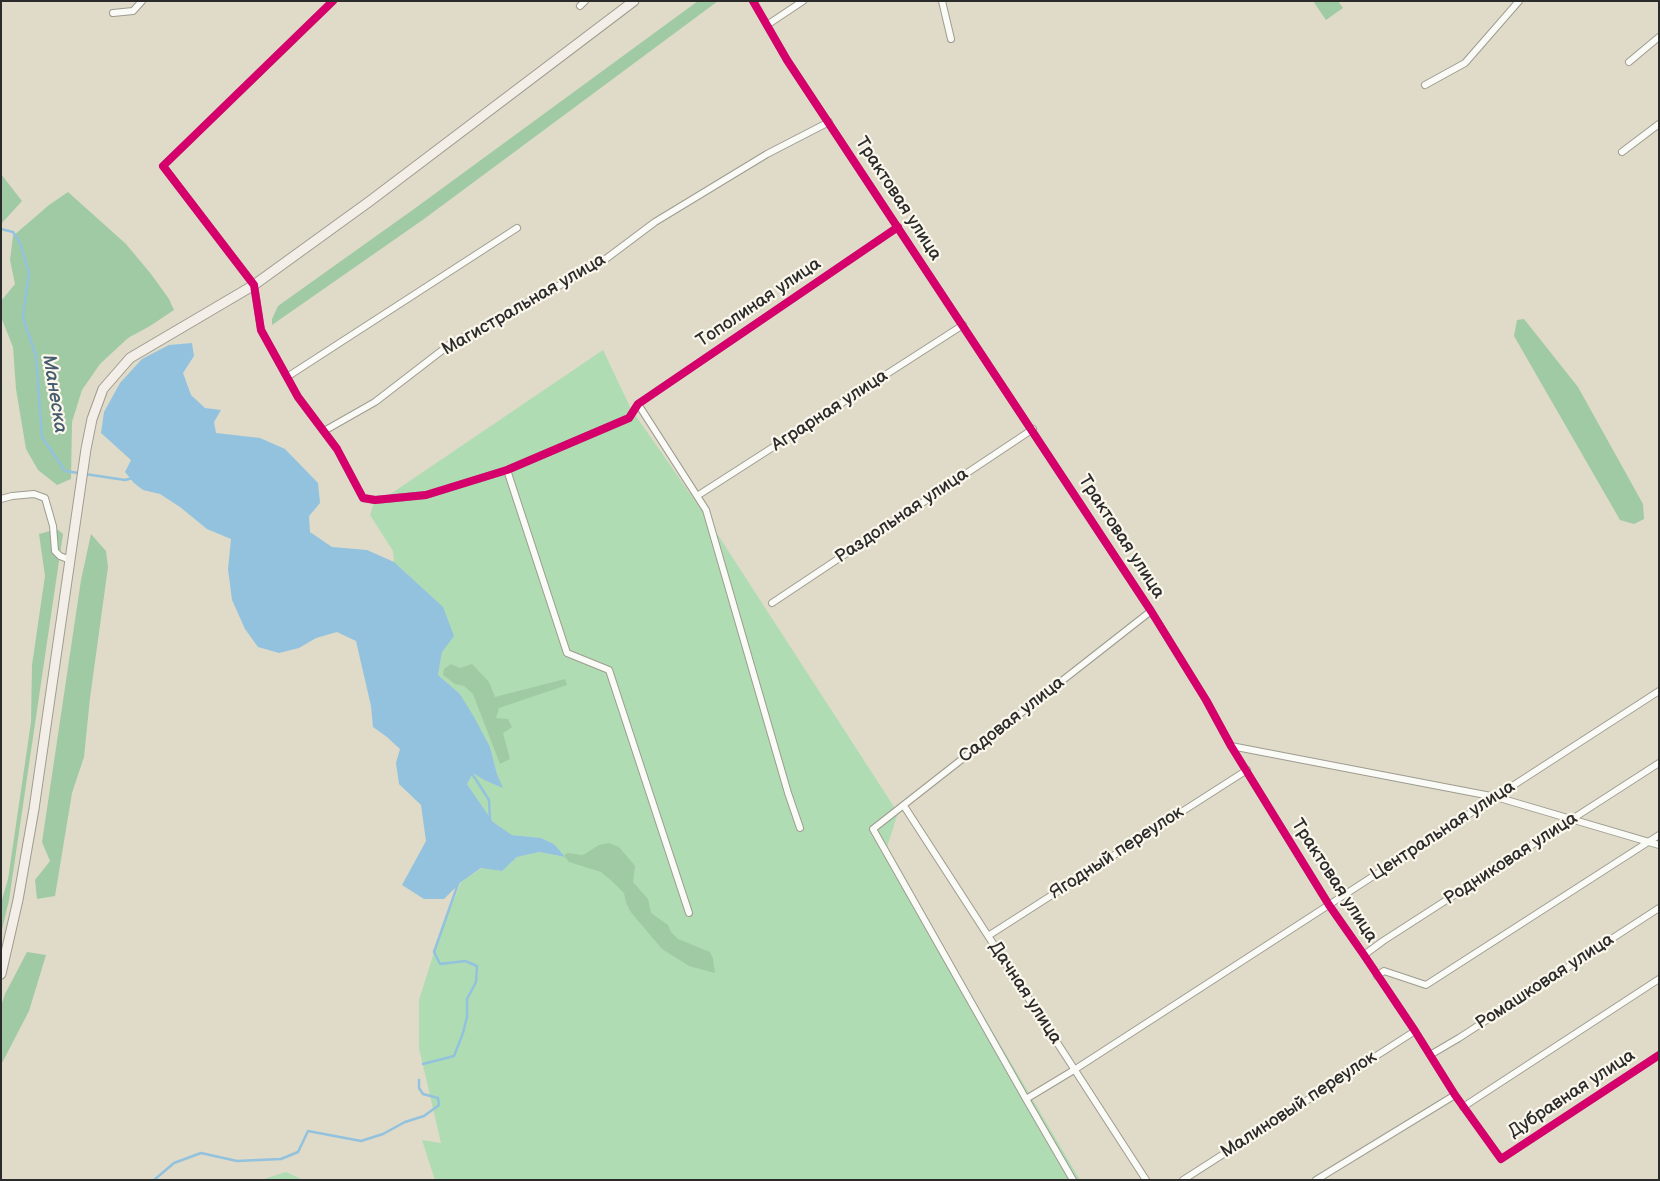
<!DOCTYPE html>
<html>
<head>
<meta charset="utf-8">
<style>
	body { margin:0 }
	#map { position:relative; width:1660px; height:1181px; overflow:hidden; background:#dfdbc8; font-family:"Balsamiq Sans",sans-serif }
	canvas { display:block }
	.frame { position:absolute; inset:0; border:2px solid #2b2b2b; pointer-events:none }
</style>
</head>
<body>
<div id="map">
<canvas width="1660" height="1181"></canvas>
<div class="frame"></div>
</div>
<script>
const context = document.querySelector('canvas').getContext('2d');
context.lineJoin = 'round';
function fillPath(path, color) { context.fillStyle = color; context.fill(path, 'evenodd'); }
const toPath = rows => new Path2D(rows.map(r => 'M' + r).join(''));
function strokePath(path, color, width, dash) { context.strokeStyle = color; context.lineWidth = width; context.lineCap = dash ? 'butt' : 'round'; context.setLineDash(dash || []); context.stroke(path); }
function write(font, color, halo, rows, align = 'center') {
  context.font = font + ' "Balsamiq Sans",sans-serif'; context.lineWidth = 4.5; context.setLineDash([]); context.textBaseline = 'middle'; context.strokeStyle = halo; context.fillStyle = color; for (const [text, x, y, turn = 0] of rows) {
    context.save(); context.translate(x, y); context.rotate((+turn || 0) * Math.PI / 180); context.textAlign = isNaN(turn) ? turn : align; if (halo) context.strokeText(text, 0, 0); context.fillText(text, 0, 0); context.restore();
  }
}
fillPath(toPath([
	[603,350,631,409,705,515,898,813,886,850,1080,1180,435,1180,422,1140,441,1143,419,1048,419,1000,437,943,461,882,482,868,502,871,517,857,539,852,564,857,554,844,541,838,512,835,493,822,467,784,473,773,484,780,502,787,497,774,490,747,460,694,438,675,442,652,442,607,394,562,393,551,370,515,375,500,392,493],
	[286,1172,303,1180,261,1180]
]), '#afdcb2');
fillPath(toPath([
	[698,1,718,1,424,219,272,325,272,319,278,306,414,209],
	[1313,1,1338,1,1343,8,1326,20],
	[1,174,22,201,1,224],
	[68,192,126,244,151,274,169,299,174,310,150,326,128,338,100,364,82,390,72,422,71,479,57,485,38,470,26,449,16,389,13,347,1,317,1,301,15,284,10,260,13,236,49,205],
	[1524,319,1578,387,1643,504,1644,519,1634,524,1620,520,1514,336,1517,320],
	[57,529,63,534,9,900,1,934,1,903,8,879,31,722,32,665,45,576,39,534],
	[91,534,106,551,108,567,90,698,84,757,72,793,55,896,37,899,35,880,50,861,42,842,81,580],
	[451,664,460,668,472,664,489,682,495,697,565,679,567,685,499,708,496,718,508,719,512,727,503,733,510,759,500,764,473,694,464,686,455,684,443,675,444,669],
	[609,843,619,847,635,866,633,882,648,899,651,913,668,925,671,932,678,939,710,952,713,959,715,973,689,966,662,949,630,911,626,902,624,893,613,882,601,872,569,862,565,857,565,854,569,853,582,855,585,854,599,845],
	[27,952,46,955,29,1011,1,1065,1,1006,5,994]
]), '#a0caa4');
fillPath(toPath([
	[192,343,194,356,183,373,191,395,205,408,221,410,214,422,216,433,260,438,285,449,318,483,320,503,309,516,310,532,332,547,367,550,394,562,443,607,454,636,442,652,438,675,460,694,474,717,490,747,497,774,503,788,484,780,473,773,467,784,493,822,512,835,541,838,554,844,565,857,539,852,517,857,502,871,481,868,461,882,444,899,424,899,402,885,426,841,421,805,399,784,396,763,400,749,387,737,373,727,371,706,356,641,337,632,316,638,299,648,279,653,258,647,245,629,232,600,228,569,231,539,207,529,180,507,160,494,143,490,134,483,125,472,131,460,101,433,104,412,120,383,142,359,169,345]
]), '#92c2de');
strokePath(toPath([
	[1,229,13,232,20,243,29,273,23,318,36,356,42,437,65,471,125,480,133,478],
	[471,772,489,800,490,821],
	[423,1064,454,1056,463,1033,467,1017,467,999,476,982,477,966,465,961,440,964,434,952,458,884],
	[154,1180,174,1163,201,1153,237,1161,281,1159,298,1152,308,1131,361,1141,383,1134,405,1122,424,1116,439,1105,438,1098,423,1094,419,1088,419,1080]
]), '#92c2de', 2.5);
const street = toPath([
	[333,1,163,166,254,285,261,330,298,397,337,449,363,498,375,500,426,495,507,470,629,418,638,404,898,227],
	[753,1,787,60,1151,611,1206,700,1231,746,1329,905,1364,955,1415,1031,1455,1095,1501,1159,1659,1055],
	[942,1,951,39],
	[580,6,585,1],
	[113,13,133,11,142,1],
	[767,25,803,1],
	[1629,62,1659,37],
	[1425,85,1465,63,1519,1],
	[1622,152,1659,124],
	[287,377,517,228],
	[638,404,706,510,788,793,800,828],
	[324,431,375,402,449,345,599,264,655,222,767,154,829,122],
	[507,470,567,653,609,670,689,913],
	[697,496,963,325],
	[1,499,12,496,34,494,45,498,53,526,55,551,60,556,70,560],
	[772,603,1033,429],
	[1231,746,1496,797,1659,845],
	[904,806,1146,1180],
	[988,936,1247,770],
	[1364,955,1383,941,1659,763],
	[1377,976,1384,971,1426,985,1659,835],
	[1430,1055,1459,1038,1659,908],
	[1026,1099,1074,1070,1659,691],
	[1463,1107,1659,979],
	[1073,1180,1026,1099,873,829,1151,611],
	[1183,1180,1415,1031],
	[1316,1180,1455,1095]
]);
const secondary = toPath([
	[1,974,18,900,34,809,86,449,92,419,103,389,130,358,254,285,370,201,634,1]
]);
strokePath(street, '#9e9c90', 8);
strokePath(secondary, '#9e9c90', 11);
strokePath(street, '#fafaf7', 6);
strokePath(secondary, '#f3efe8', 9);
strokePath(toPath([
	[333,1,163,166,254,285,261,330,298,397,337,449,363,498,375,500,426,495,507,470,629,418,638,404,898,227],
	[753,1,787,60,1151,611,1206,700,1231,746,1329,905,1364,955,1415,1031,1455,1095,1501,1159,1659,1055]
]), '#d6006c', 8);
write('18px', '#2b2b2b', '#fbf7ec', [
	["Трактовая улица",898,199,57],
	["Тополиная улица",759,303,-34],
	["Магистральная улица",524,305,-30],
	["Аграрная улица",830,411,-33],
	["Раздольная улица",902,516,-34],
	["Трактовая улица",1121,537,57],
	["Садовая улица",1012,720,-38],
	["Центральная улица",1443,831,-33],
	["Ягодный переулок",1117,853,-33],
	["Родниковая улица",1511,859,-33],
	["Трактовая улица",1334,881,57],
	["Ромашковая улица",1545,982,-33],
	["Дачная улица",1025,993,57],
	["Дубравная улица",1572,1094,-33],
	["Малиновый переулок",1299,1105,-33]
]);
write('italic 19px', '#445c6d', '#fbf7ec', [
	["Манеска",54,394,81]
]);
</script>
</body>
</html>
